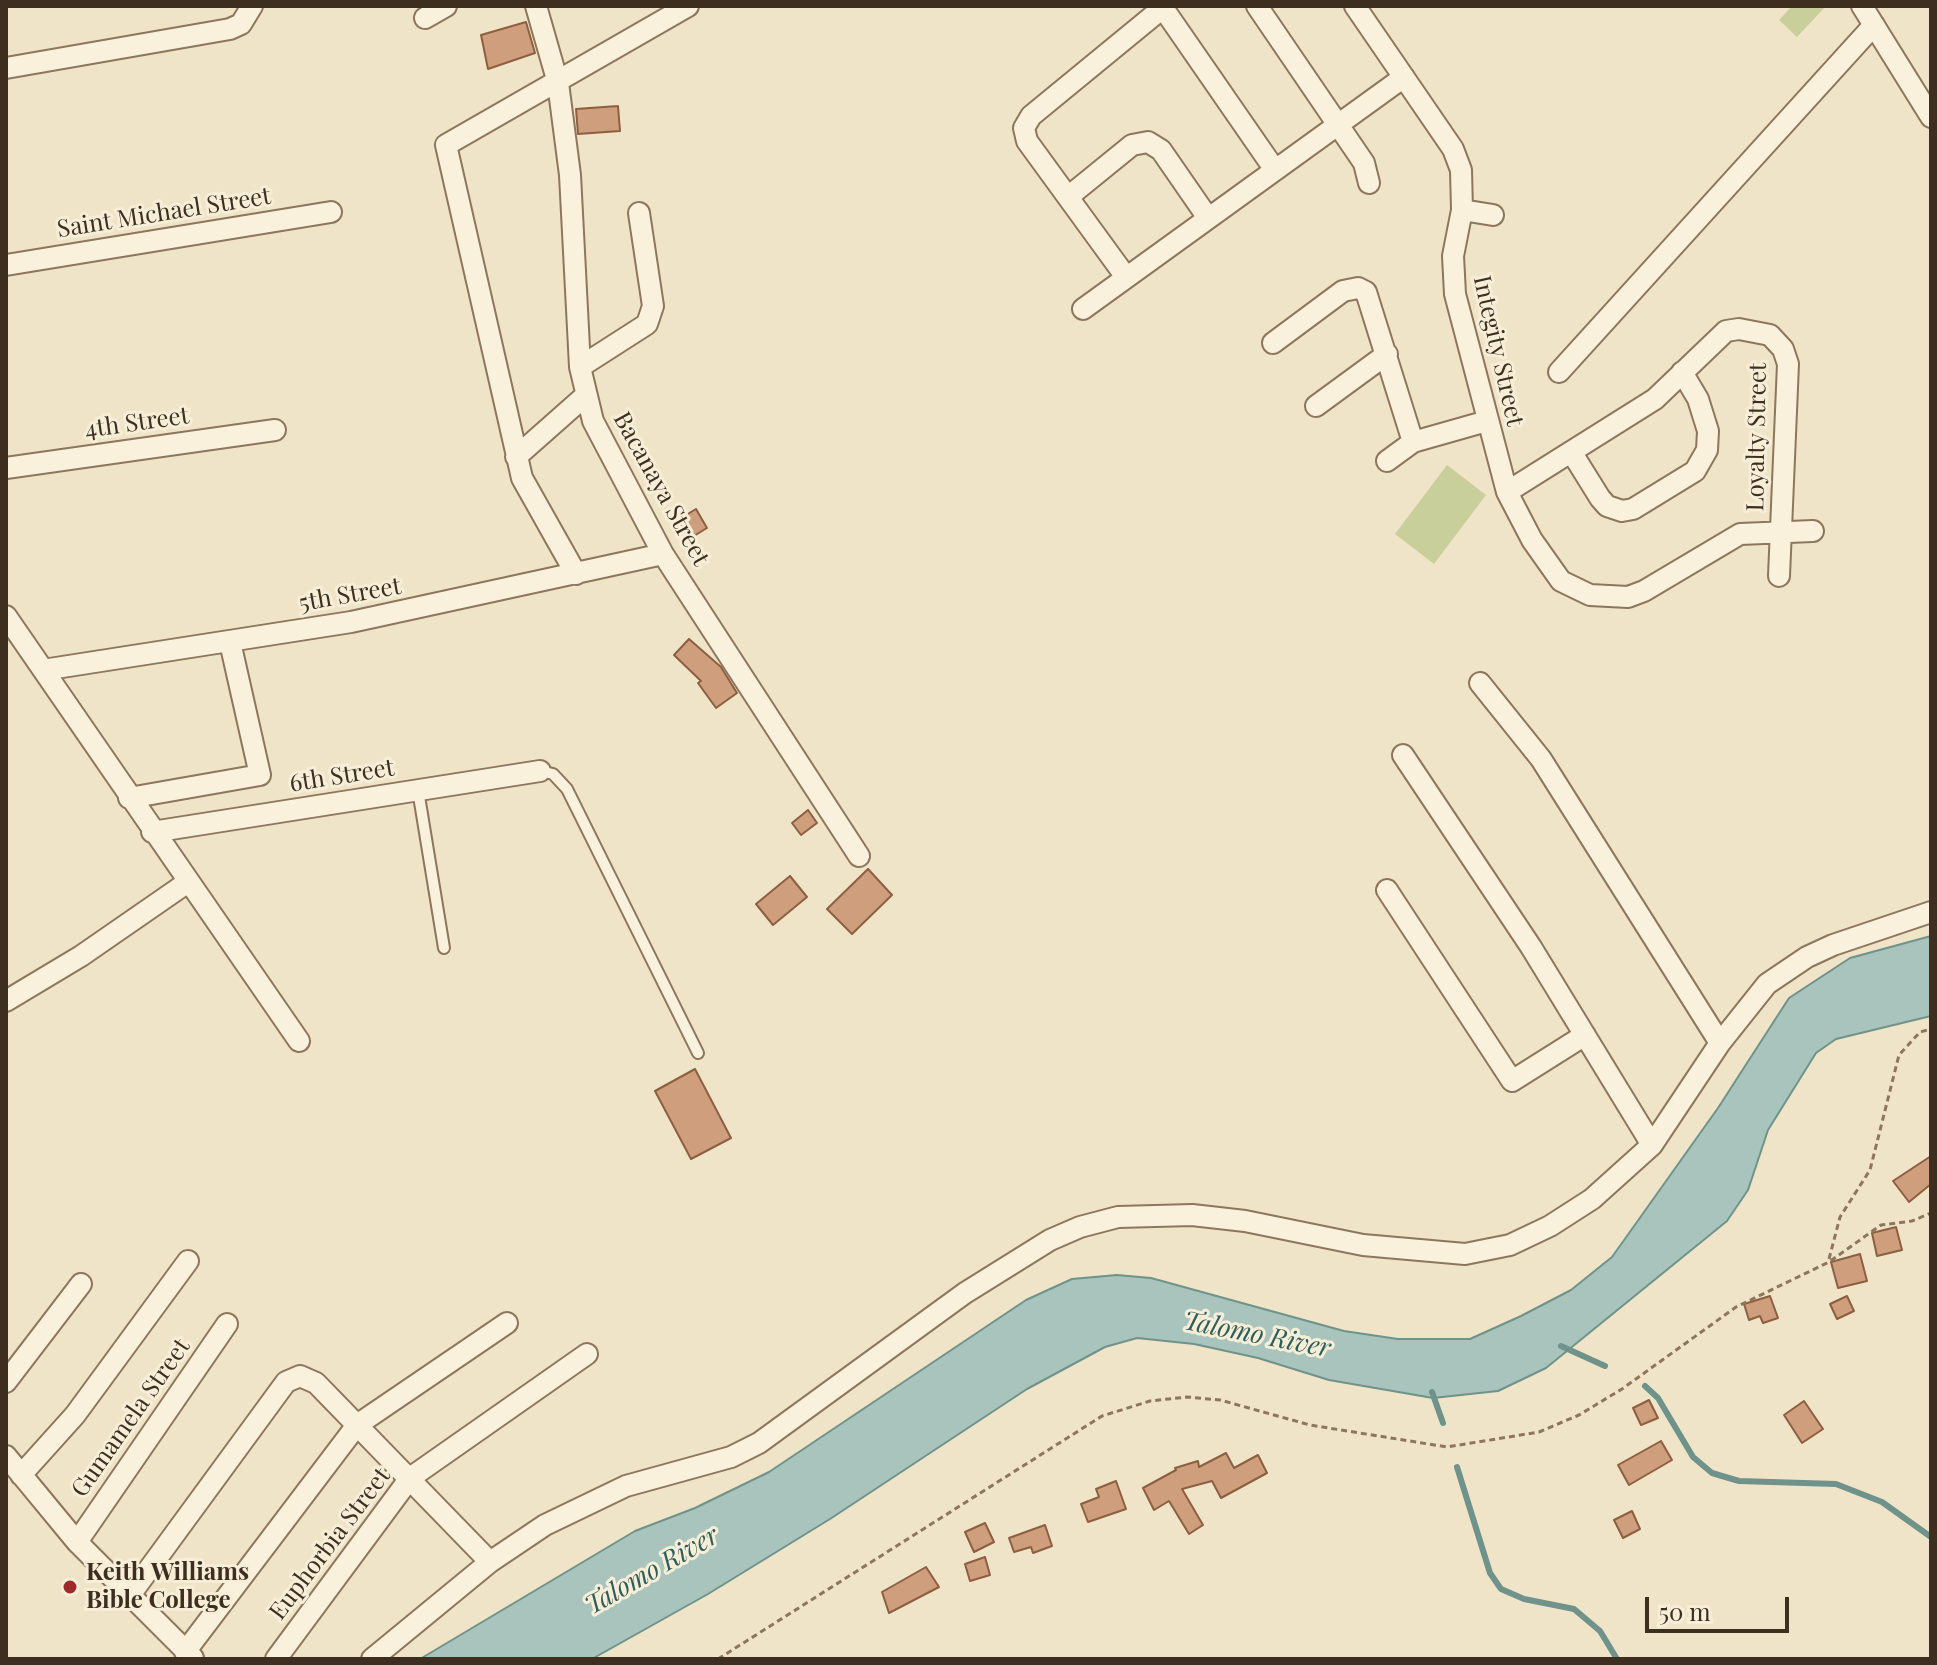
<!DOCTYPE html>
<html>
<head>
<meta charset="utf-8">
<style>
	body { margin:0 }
	#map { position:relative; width:1937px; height:1665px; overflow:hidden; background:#f0e4c8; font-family:"Playfair Display",serif }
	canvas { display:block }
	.frame { position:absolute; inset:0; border:8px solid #3d2e20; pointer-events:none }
	.scale { position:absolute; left:1645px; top:1597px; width:144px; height:36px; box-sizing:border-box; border:4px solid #3d2e20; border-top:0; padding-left:10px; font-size:24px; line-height:28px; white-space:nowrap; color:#3d2e20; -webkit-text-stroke:6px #f7eed8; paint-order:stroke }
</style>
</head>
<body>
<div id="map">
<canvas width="1937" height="1665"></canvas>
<div class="frame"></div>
<div class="scale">50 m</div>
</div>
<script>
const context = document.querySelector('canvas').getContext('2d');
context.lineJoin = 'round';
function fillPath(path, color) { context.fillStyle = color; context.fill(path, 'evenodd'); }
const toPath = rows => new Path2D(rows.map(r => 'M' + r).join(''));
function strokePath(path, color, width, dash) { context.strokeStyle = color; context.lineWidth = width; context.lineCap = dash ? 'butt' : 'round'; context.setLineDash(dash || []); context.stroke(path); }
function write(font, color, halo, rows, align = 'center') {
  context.font = font + ' "Playfair Display",serif'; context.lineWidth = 6; context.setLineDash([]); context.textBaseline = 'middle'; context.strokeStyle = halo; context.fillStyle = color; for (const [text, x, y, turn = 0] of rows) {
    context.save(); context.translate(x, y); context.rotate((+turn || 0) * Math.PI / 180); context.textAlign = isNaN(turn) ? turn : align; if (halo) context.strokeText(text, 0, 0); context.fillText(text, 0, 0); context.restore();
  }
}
fillPath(toPath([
	[1792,6,1826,6,1797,37,1779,20],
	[1447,465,1486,495,1434,564,1395,534]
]), '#c9cf9b');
const water = toPath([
	[1931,936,1931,1016,1836,1039,1816,1053,1768,1130,1748,1190,1727,1221,1546,1368,1498,1391,1433,1398,1329,1380,1258,1358,1194,1344,1137,1338,1105,1347,1027,1389,830,1519,708,1594,592,1659,420,1659,635,1531,695,1508,769,1472,1026,1300,1072,1279,1117,1275,1151,1278,1344,1331,1398,1339,1470,1339,1521,1316,1571,1290,1612,1257,1718,1108,1789,998,1850,958,1931,936]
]);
fillPath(water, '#a9c4bc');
strokePath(water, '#6f938a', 2);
strokePath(toPath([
	[1561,1346,1605,1366],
	[1645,1386,1658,1398,1693,1457,1712,1473,1739,1481,1836,1484,1882,1502,1931,1537],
	[1432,1392,1443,1423],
	[1457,1467,1490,1573,1501,1589,1524,1599,1574,1609,1600,1631,1617,1659]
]), '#6f938a', 6);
const building = toPath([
	[526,22,535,53,488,69,481,35,526,22],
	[618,106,620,131,578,134,576,109,618,106],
	[696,509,707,528,689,539,678,520,696,509],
	[689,639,721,667,737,693,716,708,698,683,701,681,674,655,689,639],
	[808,810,817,823,801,835,792,823,808,810],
	[868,869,892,895,852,934,827,909,868,869],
	[790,876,807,897,773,925,756,904,790,876],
	[695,1069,731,1138,691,1159,655,1091,695,1069],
	[1931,1156,1931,1184,1909,1202,1893,1181,1931,1156],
	[1896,1227,1902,1250,1877,1256,1872,1233,1896,1227],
	[1860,1254,1867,1281,1838,1288,1831,1262,1860,1254],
	[1770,1296,1778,1318,1763,1323,1760,1316,1749,1320,1744,1304,1770,1296],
	[1847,1296,1854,1311,1837,1319,1830,1304,1847,1296],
	[1649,1400,1658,1418,1641,1425,1633,1408,1649,1400],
	[1804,1401,1823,1429,1802,1443,1784,1415,1804,1401],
	[1661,1441,1672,1460,1629,1485,1618,1465,1661,1441],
	[1226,1453,1234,1468,1258,1455,1267,1473,1221,1498,1212,1481,1182,1489,1203,1525,1189,1534,1169,1501,1154,1510,1143,1488,1176,1470,1175,1468,1198,1461,1199,1467,1226,1453],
	[1116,1481,1126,1509,1088,1522,1081,1504,1099,1497,1096,1489,1116,1481],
	[1632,1511,1640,1529,1623,1538,1614,1520,1632,1511],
	[985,1523,994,1542,974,1552,965,1532,985,1523],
	[1045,1525,1052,1546,1033,1553,1031,1547,1014,1552,1009,1538,1045,1525],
	[985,1557,990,1575,970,1581,965,1564,985,1557],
	[926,1567,939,1587,889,1613,882,1592,926,1567]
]);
fillPath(building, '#cf9f7d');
strokePath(building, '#8d5f41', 2);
const lane = toPath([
	[540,771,553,774,567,789,698,1053],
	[418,790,444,948]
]);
const street = toPath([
	[536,6,558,83,570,175,580,367,593,421,663,554,859,856],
	[1257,6,1364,163,1369,183],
	[1355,6,1453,149,1461,170,1462,210,1453,256,1455,294,1507,492,1532,540,1561,581,1590,595,1628,597,1644,591,1740,534,1813,531],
	[1862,6,1931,117],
	[1163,8,1275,170],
	[425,18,446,6],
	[6,68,230,29,241,24,252,6],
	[1068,197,1132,145,1148,142,1161,150,1208,218],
	[1462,210,1493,215],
	[6,265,331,212],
	[1126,277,1027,141,1024,128,1031,116,1165,6],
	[1083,309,1404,77],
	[1273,343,1343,291,1358,288,1366,292,1413,442],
	[580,367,647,324,653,306,639,213],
	[1559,372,1874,25],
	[1316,406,1387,354],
	[1572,453,1600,498,1607,506,1622,511,1633,509,1695,471,1707,450,1708,431,1698,399,1682,372],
	[516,457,585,396],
	[1387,461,1413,442,1487,421],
	[6,468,275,430],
	[1507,492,1655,399,1726,331,1739,329,1770,335,1783,349,1788,364,1779,576],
	[576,574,522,478,446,145,688,6],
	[6,616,299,1041],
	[43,670,351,622,663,554],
	[1480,683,1541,759,1720,1043],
	[1403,755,1531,947,1652,1145],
	[129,798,260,775,230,642],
	[152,832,540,771],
	[1387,890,1512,1081,1585,1035],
	[6,1001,81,956,188,882],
	[6,1382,81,1284],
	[6,1456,77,1542,193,1658],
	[21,1475,75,1415,188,1261],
	[77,1542,227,1324],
	[130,1595,286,1382,300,1376,316,1383,490,1562],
	[185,1652,357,1425,507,1323],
	[276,1659,410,1478,587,1354],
	[372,1659,490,1562,545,1525,626,1486,731,1457,759,1443,965,1293,1050,1240,1080,1227,1118,1217,1192,1215,1245,1221,1363,1245,1465,1254,1510,1245,1550,1226,1592,1199,1652,1145,1720,1043,1767,984,1807,957,1833,945,1931,912]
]);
strokePath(lane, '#8d765c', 14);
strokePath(street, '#8d765c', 24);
strokePath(toPath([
	[1829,1259,1840,1217,1870,1170,1899,1055,1920,1032,1931,1029],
	[718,1659,1102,1416,1150,1401,1187,1397,1220,1400,1310,1425,1447,1447,1539,1432,1579,1415,1622,1389,1736,1307,1829,1262,1881,1225,1912,1221,1931,1213]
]), '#8d765c', 3, [6, 4]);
strokePath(lane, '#faf1dc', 10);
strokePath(street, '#faf1dc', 20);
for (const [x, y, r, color] of [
	[70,1587,8,"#9e2a2b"]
]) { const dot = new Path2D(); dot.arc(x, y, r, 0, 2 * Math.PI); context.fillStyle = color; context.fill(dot); strokePath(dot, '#f7eed8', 3); }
write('24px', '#3d2e20', '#f7eed8', [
	["Saint Michael Street",164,213,-9],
	["Integity Street",1498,351,77],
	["4th Street",137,423,-8],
	["Loyalty Street",1757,437,-89],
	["Bacanaya Street",661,489,61],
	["5th Street",350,595,-10],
	["6th Street",342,776,-9],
	["Gumamela Street",131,1418,-55],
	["Euphorbia Street",330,1544,-53]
]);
write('bold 24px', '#3d2e20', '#f7eed8', [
	["Keith Williams",86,1573],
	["Bible College",86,1601]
], 'left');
write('italic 26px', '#2f5d5a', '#f7eed8', [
	["Talomo River",1257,1335,11],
	["Talomo River",652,1571,-30]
]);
</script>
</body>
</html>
